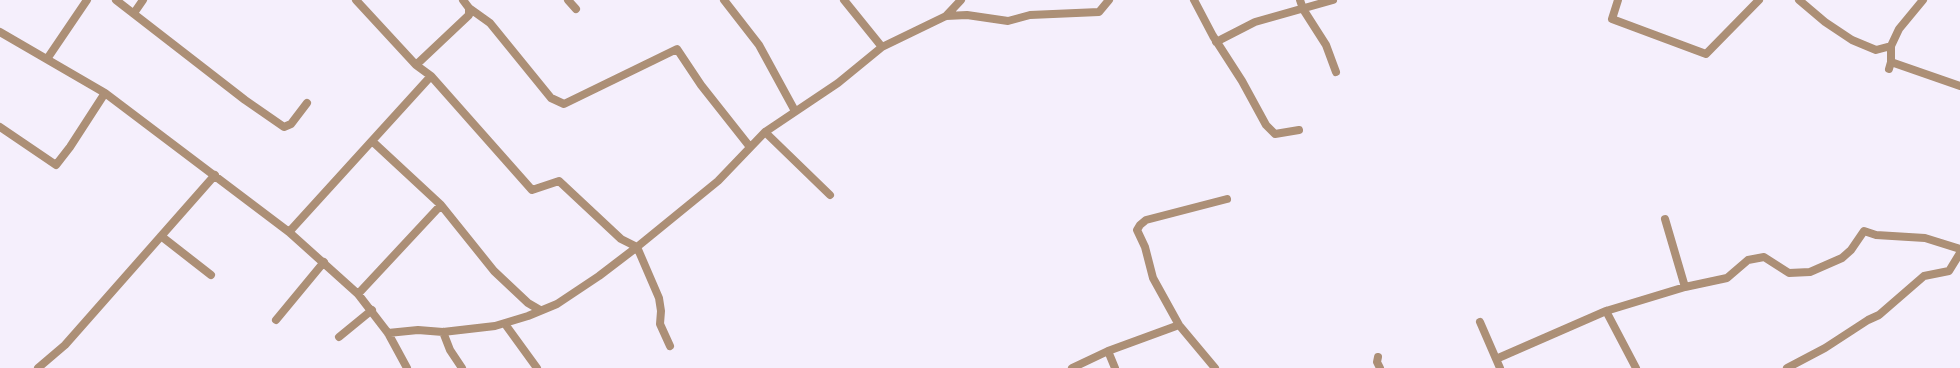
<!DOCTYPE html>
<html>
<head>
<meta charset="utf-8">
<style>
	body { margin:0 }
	canvas { display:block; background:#f5effc }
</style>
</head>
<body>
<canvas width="1960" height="368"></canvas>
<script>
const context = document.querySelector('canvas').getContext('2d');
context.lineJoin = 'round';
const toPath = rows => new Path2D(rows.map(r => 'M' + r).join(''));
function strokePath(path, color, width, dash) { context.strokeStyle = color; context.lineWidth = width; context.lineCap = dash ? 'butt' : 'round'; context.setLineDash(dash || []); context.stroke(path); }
strokePath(toPath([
	[116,0,245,100,284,127,291,124,307,103],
	[356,0,416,65,431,76,532,190,559,181,621,239,637,247,659,298,661,311,660,324,670,346],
	[568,0,576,9],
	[724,0,759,45,795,111],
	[844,0,882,47],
	[1194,0,1213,36,1242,81,1266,125,1275,134,1299,130],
	[1300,0,1303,9,1326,45,1336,72],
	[1618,0,1612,19,1706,54,1759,0],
	[1799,0,1825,22,1852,40,1876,50,1891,46],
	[469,8,490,23,551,98,564,104,677,49,701,85,750,147],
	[134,13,143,0],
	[946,16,961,0],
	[0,32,105,93,289,232,358,294,388,333,407,368],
	[1216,42,1255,22,1333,0],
	[47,59,87,0],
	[1891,62,1960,86],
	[416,65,469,15,469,8,463,0],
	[1889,69,1891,62,1891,46,1899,29,1923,0],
	[0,127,56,165,70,147,105,93],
	[765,132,830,195],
	[372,141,441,205,494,271,528,303,540,310],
	[1665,219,1685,287],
	[289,232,431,76],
	[161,236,211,275],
	[358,294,441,205],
	[1606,311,1636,368],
	[276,320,324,262],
	[1480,322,1500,368],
	[505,324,537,368],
	[443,332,450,350,462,368],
	[388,333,418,330,443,332,495,326,528,316,557,304,599,276,637,247,718,181,765,132,838,83,882,47,946,16,967,15,1008,21,1030,15,1099,12,1109,0],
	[339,337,372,310],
	[1108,351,1115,368],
	[1378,357,1377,362,1380,368],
	[1496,359,1606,311,1685,287,1727,278,1748,260,1764,257,1789,273,1810,272,1842,258,1851,250,1864,231,1876,235,1925,238,1960,249],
	[38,368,65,345,215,175],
	[1072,368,1108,351,1179,325],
	[1215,368,1179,325,1153,278,1145,247,1137,230,1140,225,1146,220,1227,199],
	[1787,368,1825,348,1868,320,1879,315,1924,276,1949,271,1960,253]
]), '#ac8f76', 8);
</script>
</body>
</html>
